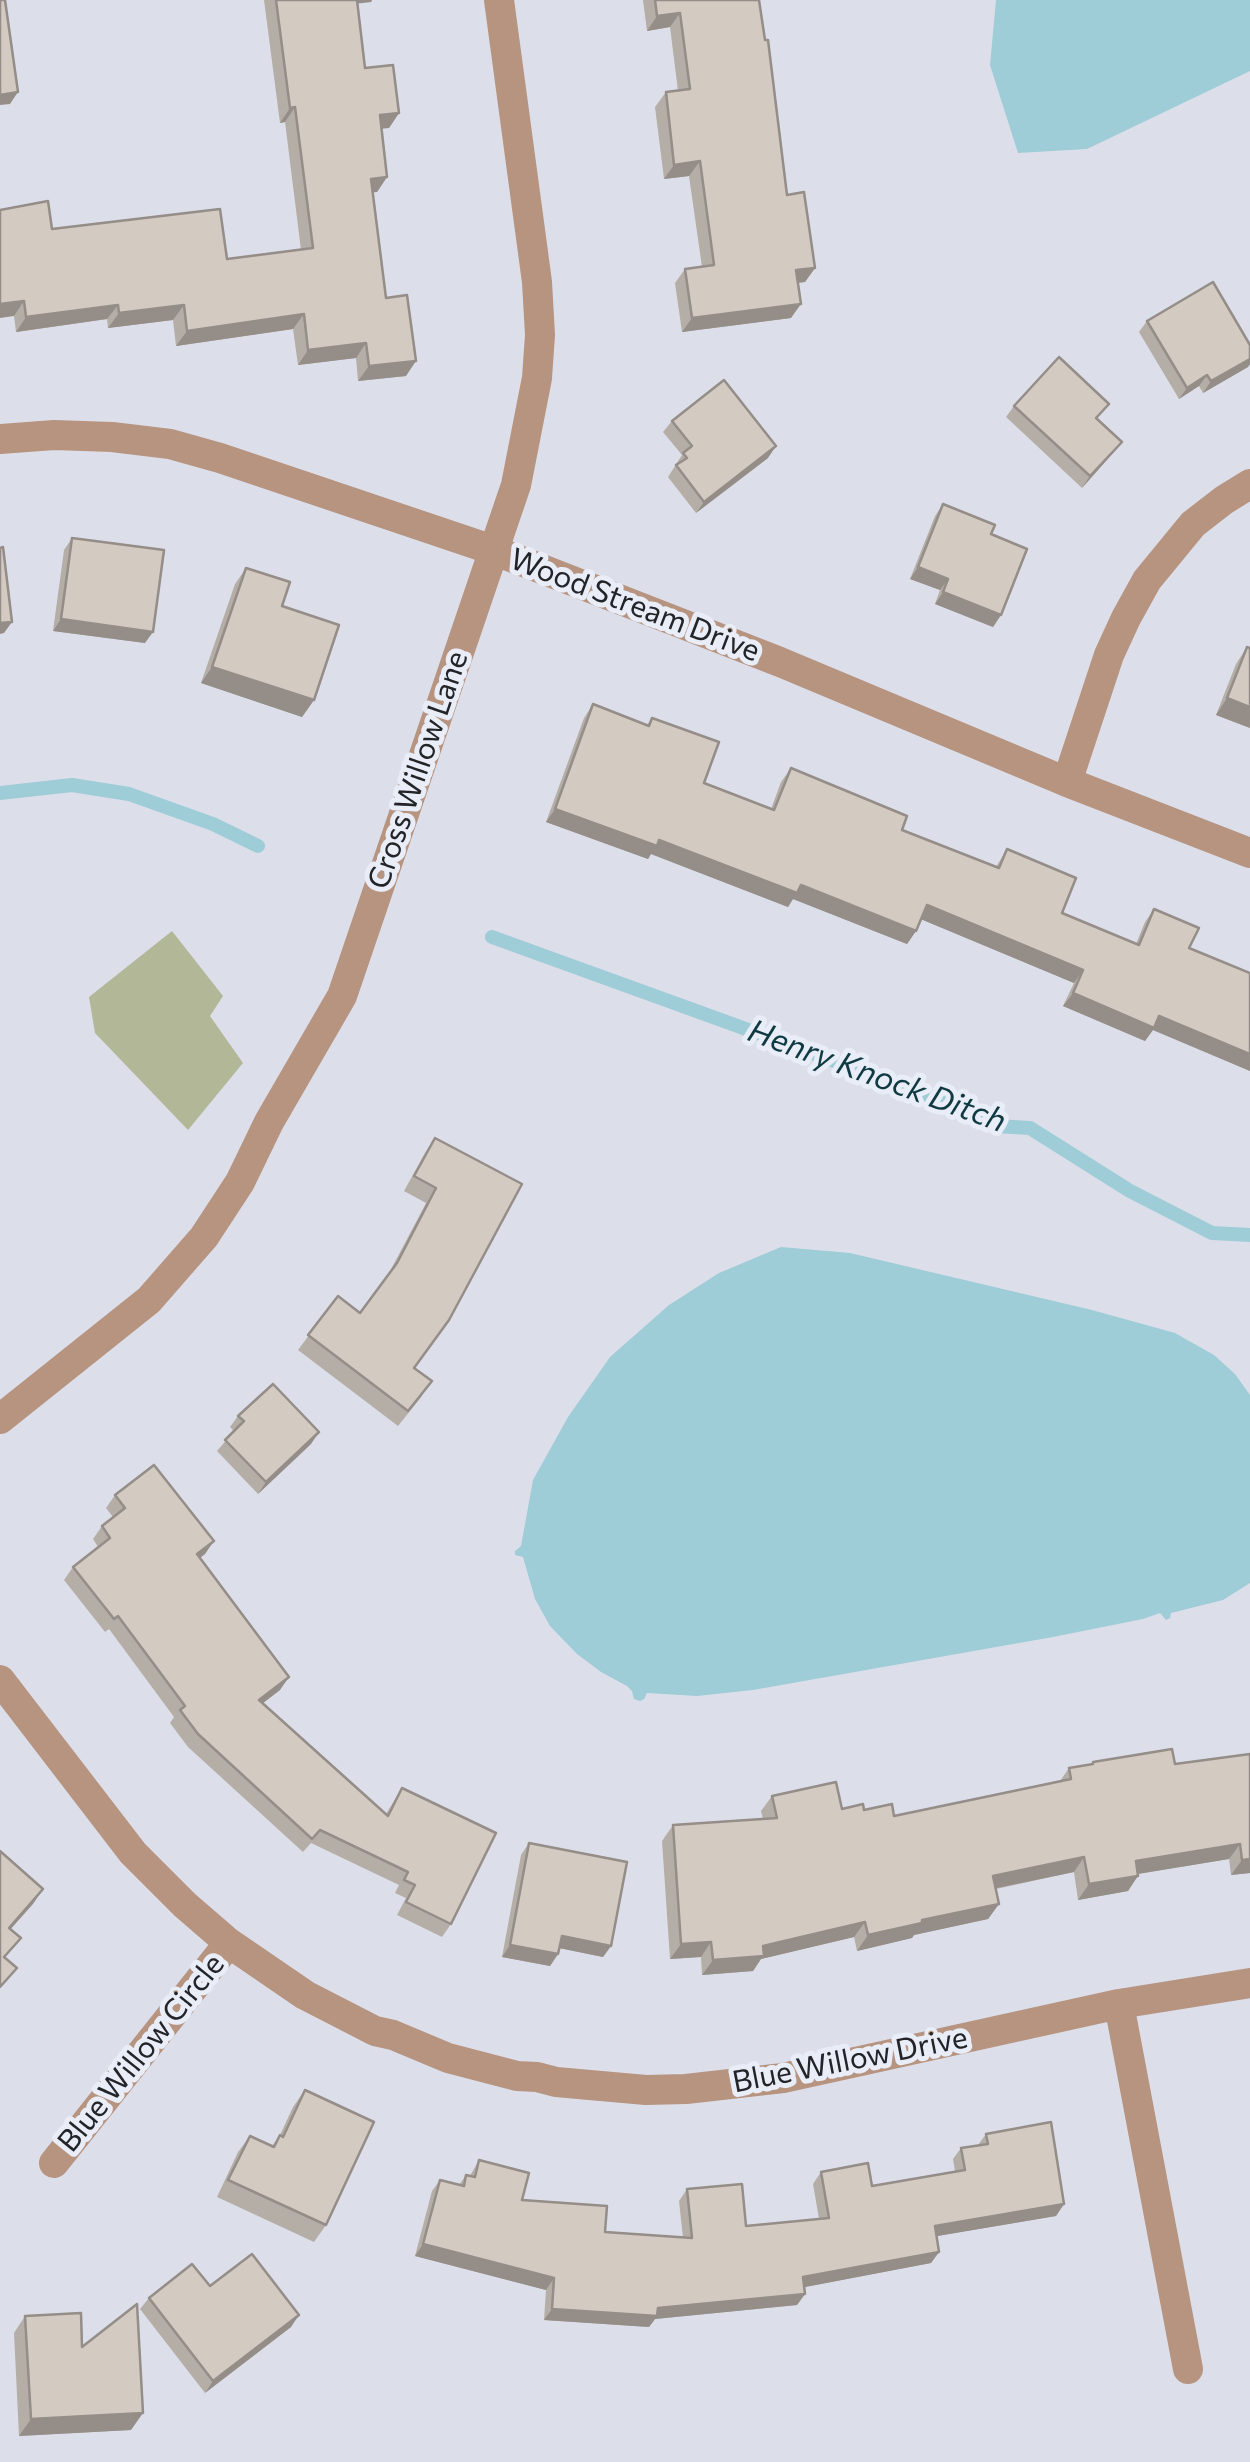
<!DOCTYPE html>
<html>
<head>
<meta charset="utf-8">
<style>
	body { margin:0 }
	canvas { display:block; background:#dcdfea }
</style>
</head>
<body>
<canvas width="1250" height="2462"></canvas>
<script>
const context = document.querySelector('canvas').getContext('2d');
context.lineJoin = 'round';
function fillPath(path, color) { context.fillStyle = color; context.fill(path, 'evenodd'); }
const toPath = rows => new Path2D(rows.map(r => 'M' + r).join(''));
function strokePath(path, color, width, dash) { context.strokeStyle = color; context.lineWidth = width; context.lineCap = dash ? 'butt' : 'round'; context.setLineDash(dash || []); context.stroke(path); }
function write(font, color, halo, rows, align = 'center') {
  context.font = font + ' Commissioner,sans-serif'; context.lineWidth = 10; context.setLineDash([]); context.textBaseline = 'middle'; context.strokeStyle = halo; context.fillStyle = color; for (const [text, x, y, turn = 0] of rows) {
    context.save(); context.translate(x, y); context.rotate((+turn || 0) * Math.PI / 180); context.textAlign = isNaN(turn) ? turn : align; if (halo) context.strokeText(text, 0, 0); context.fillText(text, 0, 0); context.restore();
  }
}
fillPath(toPath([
	[172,931,223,996,210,1016,243,1063,188,1130,95,1033,89,997]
]), '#b2b797');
fillPath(toPath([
	[996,0,1250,0,1250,71,1087,149,1018,153,990,65],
	[781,1247,850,1253,1092,1310,1175,1333,1214,1355,1235,1374,1250,1395,1250,1583,1223,1600,1171,1613,1170,1618,1166,1620,1160,1613,1143,1619,1053,1637,753,1690,697,1696,647,1693,644,1699,640,1701,634,1699,632,1691,627,1686,601,1672,577,1654,550,1626,535,1599,523,1557,515,1555,515,1551,521,1546,533,1480,568,1417,610,1357,669,1305,719,1273]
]), '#9eccd7');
strokePath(toPath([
	[0,793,72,785,129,794,213,824,258,846],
	[492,937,964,1108,995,1126,1030,1128,1130,1191,1212,1233,1250,1235]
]), '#9eccd7', 14);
strokePath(toPath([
	[0,439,54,435,112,437,170,444,220,458,493,550,780,662,1067,782,1250,853],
	[1067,782,1109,655,1126,618,1147,580,1193,524,1224,500,1250,484],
	[0,1419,149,1300,204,1237,240,1182,269,1122,342,996,516,485,537,378,540,335,537,282,499,0],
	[0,1680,133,1853,185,1905,229,1943,305,1995,375,2031,393,2035,448,2058,517,2076,537,2077,556,2082,646,2090,686,2089,783,2078,1119,2004,1250,1983],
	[1119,2004,1188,2369],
	[54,2163,229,1943]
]), '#b69480', 30);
fillPath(toPath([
	[264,0,372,0,371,2,357,3,365,68,399,113,389,128,381,128,387,177,377,192,373,192,386,298,406,376,358,381,356,358,298,365,293,329,176,346,173,320,108,328,107,319,16,332,14,316,52,229,227,259,301,250,285,122,280,123],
	[643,0,759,0,787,195,815,268,805,282,798,283,791,318,682,332,675,283,685,269,702,267,689,176,664,179,655,107,666,92,678,91,670,27,647,31],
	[1147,321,1250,345,1250,364,1248,367,1203,393,1199,386,1179,399,1139,332],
	[1014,406,1122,442,1113,453,1082,488,1006,417],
	[672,421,768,458,696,513,668,477,682,455,663,432],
	[943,504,991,534,1001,615,993,627,935,604,940,590,910,579,935,516],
	[72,538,145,643,53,631,64,550],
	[246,568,282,606,314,700,302,717,201,683,235,584],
	[1247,647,1250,728,1216,715,1236,664],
	[593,704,647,725,652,718,704,783,771,809,781,782,791,768,902,830,996,867,1007,849,1062,913,1136,944,1145,922,1154,909,1189,948,1250,973,1250,1071,1153,1030,1145,1041,1063,1006,1074,983,921,919,916,931,907,944,793,899,788,907,651,854,648,859,546,822,584,718],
	[435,1138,522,1184,414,1368,422,1396,398,1426,298,1350,338,1296,360,1313,388,1275,426,1203,404,1191,425,1153],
	[238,1416,311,1444,258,1494,217,1451,234,1431,230,1427],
	[115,1495,205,1554,200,1558,280,1690,263,1703,386,1814,402,1788,451,1924,442,1937,397,1915,406,1898,395,1893,399,1885,311,1843,303,1852,188,1747,170,1723,174,1717,109,1629,105,1632,64,1580,73,1567,98,1547,93,1539,102,1526,113,1517,106,1508],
	[1250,1754,1250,1873,1231,1875,1229,1859,1138,1874,1128,1891,1078,1900,1074,1872,996,1889,999,1904,988,1919,914,1935,912,1938,857,1951,854,1937,761,1959,753,1971,702,1975,701,1957,670,1959,662,1841,673,1825,763,1819,761,1811,772,1796,842,1809,864,1810,894,1816,1060,1781,1069,1768,1091,1765,1093,1762,1175,1764],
	[529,1843,611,1946,603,1957,559,1948,558,1954,550,1966,502,1957,521,1855],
	[305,2090,326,2225,314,2242,217,2197,238,2152,250,2136,272,2146,280,2135,293,2107],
	[986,2134,1064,2204,1056,2216,936,2236,939,2252,931,2263,804,2287,805,2294,797,2305,655,2319,649,2327,544,2320,546,2290,415,2256,432,2191,440,2180,459,2185,466,2175,470,2176,479,2160,522,2200,605,2232,683,2238,679,2201,687,2189,746,2226,819,2219,813,2184,821,2172,872,2186,955,2171,953,2159,961,2148,978,2145],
	[210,2286,291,2327,205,2393,140,2309,149,2298],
	[25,2316,82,2347,131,2430,19,2436,14,2333]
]), '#b5aea7');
fillPath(toPath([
	[349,0,372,0,371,2,345,5],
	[680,13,670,27,647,31,657,16],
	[18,92,10,104,0,105,0,95],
	[295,107,285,122,280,123,290,108],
	[399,113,389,128,369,130,380,115],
	[700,161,689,176,664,179,674,165],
	[387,177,377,192,361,194,371,179],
	[815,268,805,282,786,284,796,270],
	[24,301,14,316,0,318,0,304],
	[801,304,791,318,682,332,692,318],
	[118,305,107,319,16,332,26,317],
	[184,305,173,320,108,328,119,313],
	[304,314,293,329,176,346,187,331],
	[366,343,356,358,298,365,308,350],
	[1250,359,1250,364,1248,367,1203,393,1211,381],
	[416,361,406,376,358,381,369,366],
	[1207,375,1199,386,1179,399,1187,388],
	[1122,442,1113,453,1082,488,1090,476],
	[776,446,768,458,696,513,704,502],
	[918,567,948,579,940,590,910,579],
	[943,592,1001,615,993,627,935,604],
	[61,619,153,632,145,643,53,631],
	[12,622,4,633,0,634,0,623],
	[212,667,314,700,302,717,201,683],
	[1227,698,1250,707,1250,728,1216,715],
	[555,809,801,885,916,931,907,944,793,899,788,907,651,854,648,859,546,822],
	[927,905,1083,970,1074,983,918,918],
	[1073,993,1159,1016,1250,1054,1250,1071,1153,1030,1145,1041,1063,1006],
	[319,1432,311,1444,258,1494,266,1482],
	[214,1541,205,1554,188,1567,197,1554],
	[289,1677,280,1690,250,1713,259,1700],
	[1240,1844,1229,1859,1125,1876,1136,1861],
	[1084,1857,1074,1872,982,1891,993,1876],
	[1250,1859,1250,1873,1231,1875,1242,1860],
	[1138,1876,1128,1891,1078,1900,1089,1884],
	[43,1889,33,1904,0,1941,9,1928],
	[999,1904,988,1919,914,1935,912,1938,857,1951,868,1935,922,1920],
	[865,1922,854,1937,761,1959,753,1971,702,1975,713,1960,763,1946],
	[562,1936,611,1946,603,1957,554,1947],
	[711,1942,701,1957,670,1959,681,1944],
	[510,1945,558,1954,550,1966,502,1957],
	[1064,2204,1056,2216,926,2238,935,2226],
	[423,2244,554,2278,546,2290,415,2256],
	[939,2252,931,2263,795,2289,803,2277],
	[805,2294,797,2305,655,2319,649,2327,544,2320,552,2309,658,2308],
	[299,2315,291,2327,205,2393,213,2381],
	[143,2413,131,2430,19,2436,31,2419]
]), '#948d88');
const building = toPath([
	[0,0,5,0,18,92,0,95,0,0],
	[276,0,357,0,365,68,393,65,399,113,380,115,387,177,371,179,386,298,407,295,416,361,369,366,366,343,308,350,304,314,187,331,184,305,119,313,118,305,26,317,24,301,0,304,0,210,48,201,52,229,220,209,227,259,313,248,295,107,290,108,276,0],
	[655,0,759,0,765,40,768,40,787,195,804,192,815,268,796,270,801,304,692,318,685,269,714,265,700,161,674,165,666,92,690,89,680,13,657,16,655,0],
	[1213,282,1250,345,1250,359,1211,381,1207,375,1187,388,1147,321,1213,282],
	[1059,357,1109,404,1096,418,1122,442,1090,476,1014,406,1059,357],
	[724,380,776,446,704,502,676,465,687,458,683,453,692,446,672,421,724,380],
	[943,504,995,525,991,534,1027,549,1001,615,943,592,948,579,918,567,943,504],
	[72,538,164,550,153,632,61,619,72,538],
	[3,547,12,622,0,623,0,548,3,547],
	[246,568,290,582,282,606,339,625,314,700,212,667,246,568],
	[1247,647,1250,648,1250,707,1227,698,1247,647],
	[593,704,649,726,652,718,719,742,704,783,774,810,791,768,907,816,902,830,999,868,1007,849,1076,878,1062,913,1139,945,1154,909,1199,928,1189,948,1250,973,1250,1054,1159,1016,1154,1028,1073,993,1083,970,927,905,916,931,801,885,797,893,659,840,657,846,555,809,593,704],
	[435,1138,522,1184,449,1320,414,1368,432,1381,408,1411,308,1335,338,1296,360,1313,397,1263,436,1188,414,1176,435,1138],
	[273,1384,319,1432,266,1482,225,1440,244,1421,238,1416,273,1384],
	[154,1465,214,1541,197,1554,289,1677,259,1700,388,1816,402,1788,496,1833,451,1924,406,1902,415,1885,404,1880,408,1872,320,1830,312,1839,198,1734,180,1710,185,1706,118,1616,114,1619,73,1567,110,1538,102,1526,125,1508,115,1495,154,1465],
	[1172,1749,1175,1764,1250,1754,1250,1859,1242,1860,1240,1844,1136,1861,1138,1876,1089,1884,1084,1857,993,1876,999,1904,922,1920,922,1923,868,1935,865,1922,763,1946,764,1956,713,1960,711,1942,681,1944,673,1825,777,1818,772,1796,836,1782,842,1809,863,1804,864,1810,892,1804,894,1816,1071,1779,1069,1768,1093,1764,1093,1762,1172,1749],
	[529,1843,627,1862,611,1946,562,1936,558,1954,510,1945,529,1843],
	[0,1851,43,1889,9,1928,21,1938,4,1957,17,1968,0,1987,0,1851],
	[305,2090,374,2122,326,2225,228,2180,250,2136,274,2147,280,2135,283,2137,305,2090],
	[1051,2122,1064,2204,935,2226,939,2252,803,2277,805,2294,658,2308,657,2316,552,2309,554,2278,423,2244,440,2180,464,2186,466,2175,475,2177,479,2160,529,2173,522,2200,607,2206,605,2232,692,2238,687,2189,742,2184,746,2226,829,2218,821,2172,868,2163,872,2186,965,2170,961,2148,988,2144,986,2134,1051,2122],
	[252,2254,299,2315,213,2381,149,2298,192,2264,210,2286,252,2254],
	[137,2304,143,2413,31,2419,25,2316,81,2313,82,2347,137,2304]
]);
fillPath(building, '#d3cac2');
strokePath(building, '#948d88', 2.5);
write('30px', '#232428', '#e9edf8', [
	["Wood Stream Drive",635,605,21],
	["Cross Willow Lane",418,770,-71],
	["Blue Willow Circle",141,2053,-51],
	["Blue Willow Drive",850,2060,-11]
]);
write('italic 32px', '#0f3a42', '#e9edf8', [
	["Henry Knock Ditch",877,1076,20]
]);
</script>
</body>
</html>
